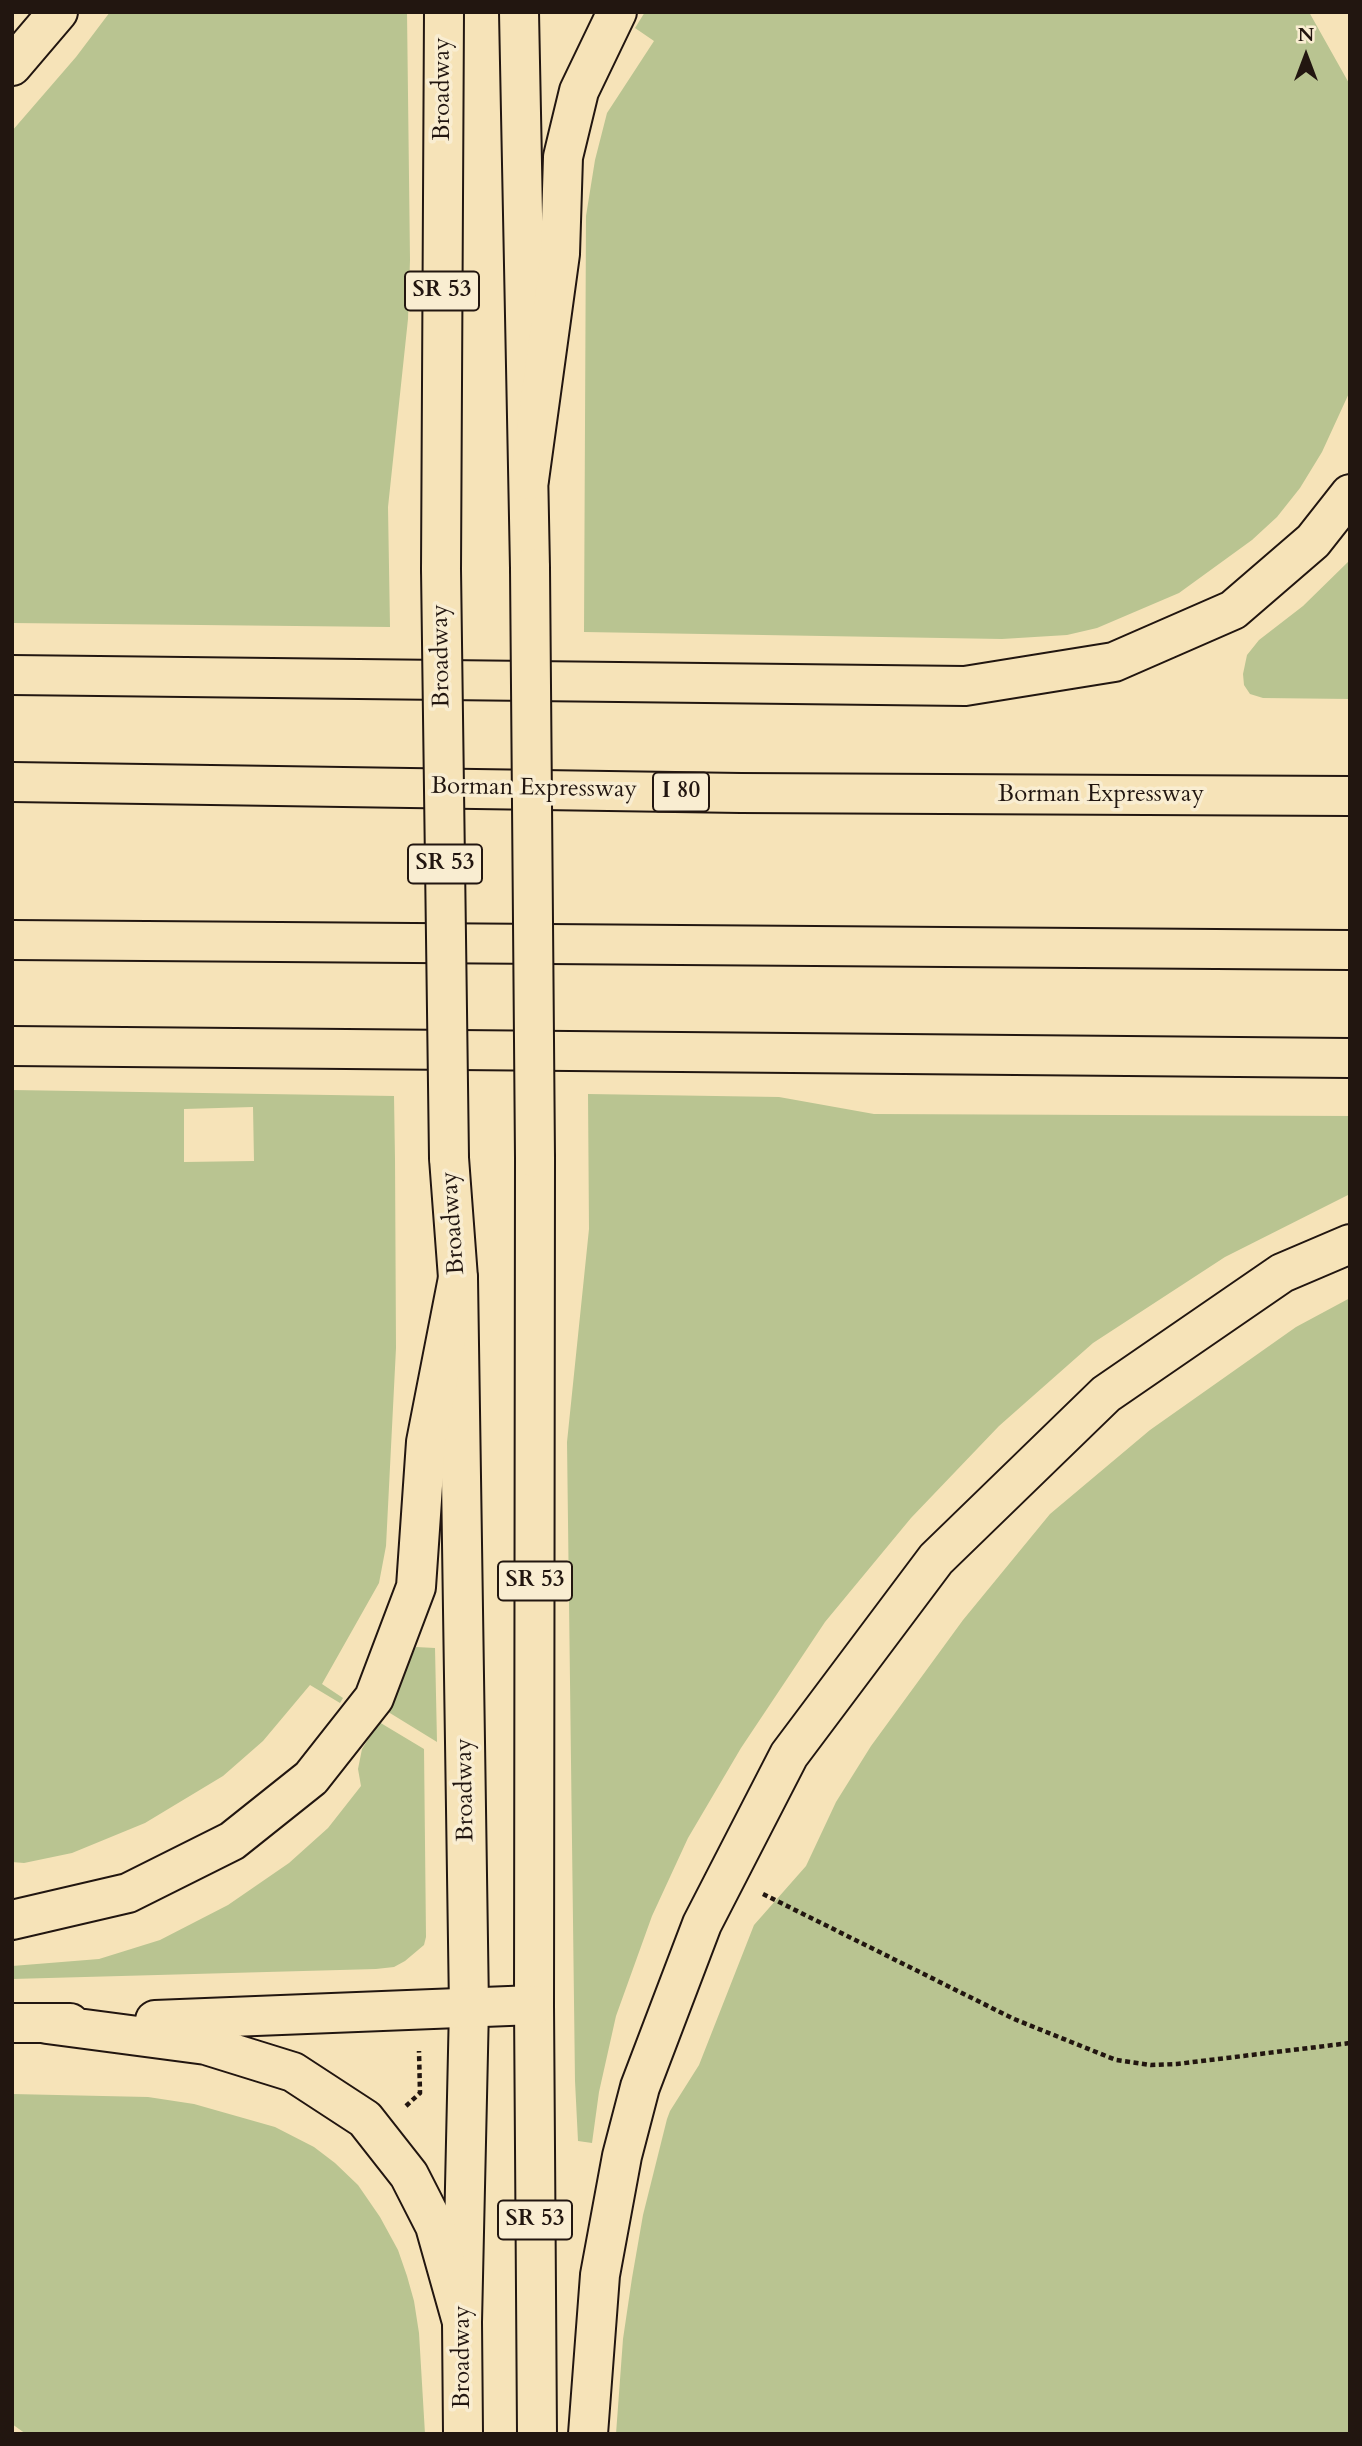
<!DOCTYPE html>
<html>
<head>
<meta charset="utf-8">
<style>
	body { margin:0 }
	#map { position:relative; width:1362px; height:2446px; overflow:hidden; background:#f6e3b8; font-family:Cardo,serif }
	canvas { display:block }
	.frame { position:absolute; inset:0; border:14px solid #221610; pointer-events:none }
	.north { position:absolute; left:1271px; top:21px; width:70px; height:70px; -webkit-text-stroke:5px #f9edd1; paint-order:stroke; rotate:0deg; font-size:19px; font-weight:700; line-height:28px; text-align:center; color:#221610 }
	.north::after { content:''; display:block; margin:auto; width:24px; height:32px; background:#221610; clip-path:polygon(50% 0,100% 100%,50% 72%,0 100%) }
</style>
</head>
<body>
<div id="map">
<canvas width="1362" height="2446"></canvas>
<div class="frame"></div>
<div class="north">N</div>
</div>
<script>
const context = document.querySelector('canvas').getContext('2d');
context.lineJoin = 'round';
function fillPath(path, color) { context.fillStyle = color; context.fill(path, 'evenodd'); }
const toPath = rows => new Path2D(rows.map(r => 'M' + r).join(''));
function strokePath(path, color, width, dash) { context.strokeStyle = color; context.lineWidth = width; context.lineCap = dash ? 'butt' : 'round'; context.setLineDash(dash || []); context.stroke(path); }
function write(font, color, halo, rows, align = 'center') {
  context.font = font + ' Cardo,serif'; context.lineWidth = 7; context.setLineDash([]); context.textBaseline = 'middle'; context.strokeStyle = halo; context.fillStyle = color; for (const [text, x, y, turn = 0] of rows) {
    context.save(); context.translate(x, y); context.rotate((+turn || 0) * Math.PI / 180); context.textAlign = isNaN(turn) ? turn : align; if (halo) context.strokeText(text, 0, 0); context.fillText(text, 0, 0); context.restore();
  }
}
fillPath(toPath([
	[110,12,407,12,410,260,408,319,388,507,390,627,12,623,12,131,76,57],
	[645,12,1309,12,1350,85,1350,391,1322,452,1300,488,1277,517,1252,540,1179,593,1097,628,1067,635,1002,639,584,632,586,216,595,160,607,113,654,41,635,28],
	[1350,560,1350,699,1263,698,1250,694,1244,685,1243,674,1247,655,1259,640,1303,606],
	[12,1090,394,1096,395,1159,396,1348,386,1546,379,1583,322,1684,343,1698,340,1703,310,1685,263,1741,223,1776,145,1823,72,1853,24,1863,12,1862],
	[253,1107,254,1161,184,1162,184,1109],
	[588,1094,779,1097,874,1114,1350,1116,1350,1194,1225,1257,1093,1343,999,1426,911,1518,825,1622,741,1748,688,1838,652,1916,616,2016,599,2092,592,2143,578,2141,575,2081,567,1442,589,1229],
	[1350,1298,1350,2434,616,2434,623,2339,632,2278,643,2215,667,2119,670,2111,699,2065,754,1925,806,1866,836,1802,871,1746,963,1620,1050,1514,1150,1430,1296,1327],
	[416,1647,435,1648,437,1742,385,1710],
	[379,1722,424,1749,426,1937,424,1945,405,1961,394,1967,376,1969,12,1979,12,1966,99,1959,160,1940,228,1905,289,1863,328,1828,361,1786,358,1769,362,1749],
	[12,2094,148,2097,194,2104,275,2127,314,2147,335,2163,358,2185,380,2217,398,2250,407,2276,414,2301,419,2333,425,2434,26,2434,12,2424]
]), '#b9c491');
const primary = toPath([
	[519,12,530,568],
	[441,569,444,12],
	[449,1158,458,1278,469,2007,462,2322,463,2434],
	[535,1158,534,2005,537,2434]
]);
const motorway = toPath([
	[12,66,58,12],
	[529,480,560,254,563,157,579,91,617,12],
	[12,675,965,686,1114,662,1233,610,1313,541,1350,494],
	[12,782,741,793,1350,796],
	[12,940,1350,950],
	[12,1046,1350,1058],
	[12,1920,128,1893,232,1841,311,1778,374,1698,416,1587,426,1442,458,1278],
	[155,2020,534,2005],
	[12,2023,70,2023],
	[47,2024,206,2045,293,2072,365,2119,409,2175,435,2226,462,2322],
	[588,2434,600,2275,622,2156,640,2087,702,1924,789,1755,936,1559,1106,1394,1282,1273,1350,1244]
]);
strokePath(primary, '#221610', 42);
strokePath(motorway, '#221610', 42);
strokePath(toPath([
	[763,1894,1014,2019,1116,2060,1151,2065,1177,2064,1350,2043],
	[406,2106,420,2093,419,2051]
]), '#221610', 4.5, [5, 3.5]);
strokePath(primary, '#f6e3b8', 38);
strokePath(motorway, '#f6e3b8', 38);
const primaryBridge = toPath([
	[530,568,535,1158],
	[441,569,449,1158]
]);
strokePath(primaryBridge, '#221610', 42, []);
strokePath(primaryBridge, '#f6e3b8', 38);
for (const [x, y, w] of [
	[442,291,74],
	[681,792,56],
	[445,864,74],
	[535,1581,74],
	[535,2220,74]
]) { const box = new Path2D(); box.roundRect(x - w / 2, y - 19.5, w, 39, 5); context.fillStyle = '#f9edd1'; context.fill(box); strokePath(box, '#221610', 2); }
write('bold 23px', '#221610', null, [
	["SR 53",442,291],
	["I 80",681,792],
	["SR 53",445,864],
	["SR 53",535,1581],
	["SR 53",535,2220]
]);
write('24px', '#221610', '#f9edd1', [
	["Broadway",443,89,-90],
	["Broadway",442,656,-91],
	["Borman Expressway",534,789,1],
	["Borman Expressway",1101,795],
	["Broadway",454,1223,-94],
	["Broadway",466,1790,-91],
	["Broadway",463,2357,-90]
]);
</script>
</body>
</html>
